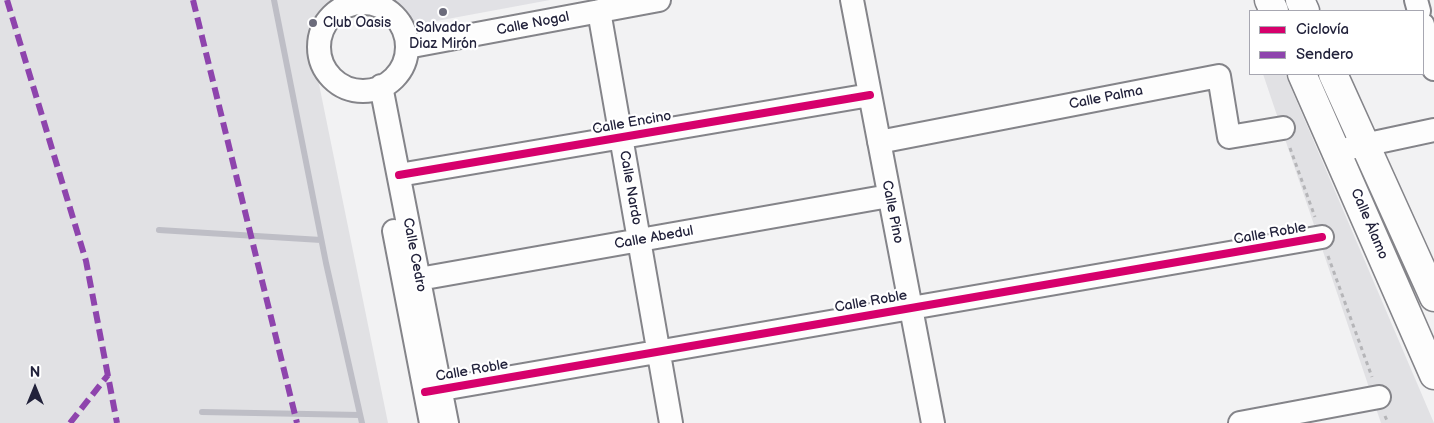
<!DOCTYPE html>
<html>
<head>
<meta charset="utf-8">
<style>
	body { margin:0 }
	#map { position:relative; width:1434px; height:423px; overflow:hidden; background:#f2f2f3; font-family:"Balsamiq Sans",sans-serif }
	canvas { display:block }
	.legend { position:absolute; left:1249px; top:10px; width:175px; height:65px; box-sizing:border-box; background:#fff; border:1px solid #a7a7b1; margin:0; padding:6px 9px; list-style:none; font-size:15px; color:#22223b }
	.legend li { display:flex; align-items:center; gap:10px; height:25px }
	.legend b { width:25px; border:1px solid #a7a7b1 }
	.north { position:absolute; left:10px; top:363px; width:50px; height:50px; -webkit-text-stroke:4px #fff; paint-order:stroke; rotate:0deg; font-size:14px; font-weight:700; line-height:20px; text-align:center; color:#22223b }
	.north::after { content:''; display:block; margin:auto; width:18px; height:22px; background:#22223b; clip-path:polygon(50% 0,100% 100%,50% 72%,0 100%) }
</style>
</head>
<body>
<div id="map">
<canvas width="1434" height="423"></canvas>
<ul class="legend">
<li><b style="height:6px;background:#d6006c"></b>Ciclovía</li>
<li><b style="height:6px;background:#8e44ad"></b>Sendero</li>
</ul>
<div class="north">N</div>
</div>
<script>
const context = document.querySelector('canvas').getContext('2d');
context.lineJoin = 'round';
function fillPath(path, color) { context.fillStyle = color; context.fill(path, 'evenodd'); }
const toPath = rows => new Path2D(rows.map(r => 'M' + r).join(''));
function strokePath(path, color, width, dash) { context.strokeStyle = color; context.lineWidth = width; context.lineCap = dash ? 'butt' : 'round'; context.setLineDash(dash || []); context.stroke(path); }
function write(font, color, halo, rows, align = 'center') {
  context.font = font + ' "Balsamiq Sans",sans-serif'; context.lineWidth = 4.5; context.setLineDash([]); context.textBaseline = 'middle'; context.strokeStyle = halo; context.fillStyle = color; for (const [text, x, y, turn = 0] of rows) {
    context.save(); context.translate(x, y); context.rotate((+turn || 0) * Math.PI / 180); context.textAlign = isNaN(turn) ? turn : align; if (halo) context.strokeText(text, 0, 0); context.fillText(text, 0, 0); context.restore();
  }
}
fillPath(toPath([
	[391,0,550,0,415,25]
]), '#e1e1e5');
fillPath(toPath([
	[0,0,342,0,327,11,309,35,388,423,0,423],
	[1263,74,1285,74,1434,423,1381,423]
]), '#e1e1e4');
strokePath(toPath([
	[274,0,326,263,362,423],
	[159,230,321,240],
	[202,412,360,415]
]), '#bebec6', 6);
const service = toPath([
	[343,0,345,7]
]);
const minor = toPath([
	[852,0,933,423],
	[1416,0,1419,11],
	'319 47a44 44 0 1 1 88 0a44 44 0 1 1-88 0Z',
	[599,11,671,423],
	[1423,25,1434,69],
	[407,47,659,0],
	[381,86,447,423],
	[879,142,1219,76,1229,137,1283,128],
	[1350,148,1434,130],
	[399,175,870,95],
	[394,231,431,423],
	[419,279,889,196],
	[425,392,1322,237],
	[1240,423,1379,397]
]);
const secondary = toPath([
	[1269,0,1274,11],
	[1300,0,1305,11],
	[1302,74,1434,375],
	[1333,74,1434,297]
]);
strokePath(service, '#848489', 15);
strokePath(minor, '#848489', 26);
strokePath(secondary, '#848489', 31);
strokePath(toPath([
	[1290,148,1315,217],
	[1328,256,1372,377],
	[1385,416,1388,423]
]), '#b5b5b8', 3, [4, 4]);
strokePath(service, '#fdfdfd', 11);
strokePath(minor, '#fdfdfd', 22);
strokePath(secondary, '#fdfdfd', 28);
strokePath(toPath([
	[7,0,86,261,117,423],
	[193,0,297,423],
	[70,423,108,375]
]), '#8e44ad', 6, [12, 6]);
strokePath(toPath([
	[399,175,870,95],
	[425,392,1322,237]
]), '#d6006c', 8);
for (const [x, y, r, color] of [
	[443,12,5,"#6b6b7b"],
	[313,23,5,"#6b6b7b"]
]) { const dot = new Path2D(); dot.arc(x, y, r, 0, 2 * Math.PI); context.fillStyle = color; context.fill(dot); strokePath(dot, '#fff', 2); }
write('14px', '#22223b', '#fff', [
	["Club Oasis",323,23],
	["Salvador",443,28,"center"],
	["Diaz Mirón",443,44,"center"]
], 'left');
write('14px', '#22223b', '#fff', [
	["Calle Nogal",533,24,-11],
	["Calle Palma",1106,98,-11],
	["Calle Encino",632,123,-10],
	["Calle Nardo",630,188,80],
	["Calle Pino",892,212,79],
	["Calle Álamo",1369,224,67],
	["Calle Roble",1270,234,-10],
	["Calle Abedul",654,238,-10],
	["Calle Cedro",414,255,79],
	["Calle Roble",871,302,-10],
	["Calle Roble",472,371,-10]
]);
</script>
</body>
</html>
